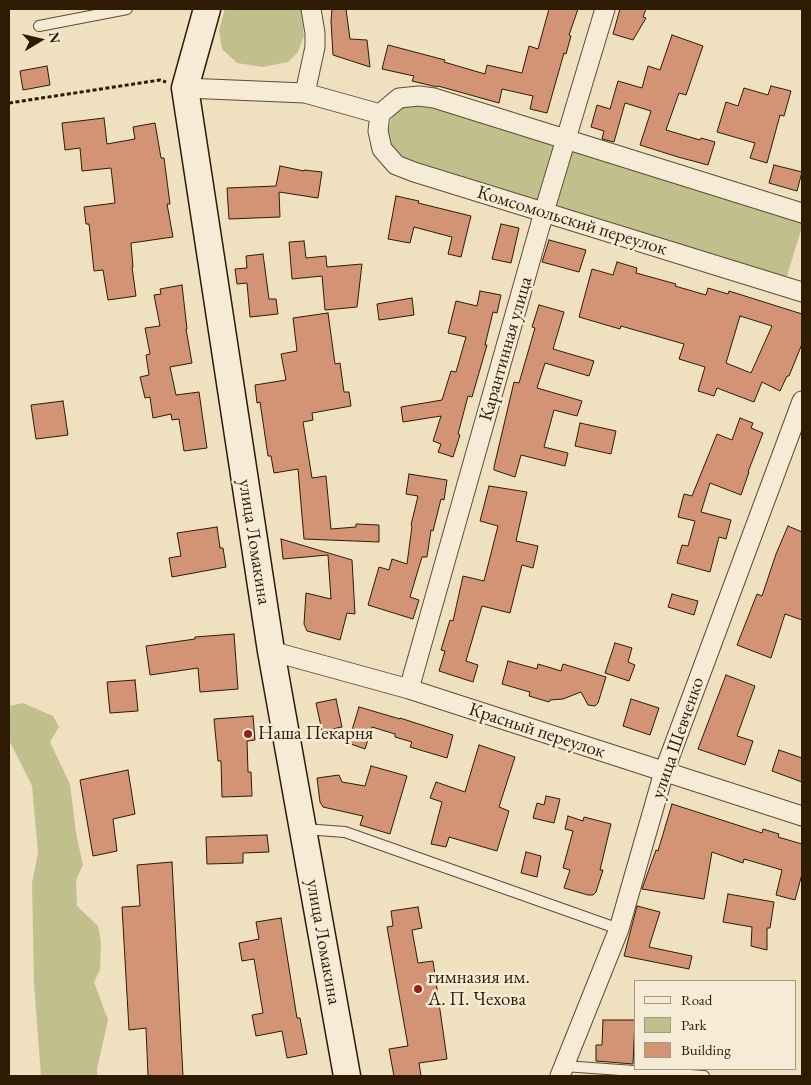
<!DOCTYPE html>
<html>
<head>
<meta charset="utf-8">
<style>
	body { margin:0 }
	#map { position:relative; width:811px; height:1085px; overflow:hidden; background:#efe0c0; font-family:"EB Garamond",serif }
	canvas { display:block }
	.frame { position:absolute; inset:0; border:10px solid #2d1c03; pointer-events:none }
	.legend { position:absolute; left:634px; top:980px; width:162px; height:90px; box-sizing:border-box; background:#f5ebd6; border:1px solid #a59882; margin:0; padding:6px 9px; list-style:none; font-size:15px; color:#2d1c03 }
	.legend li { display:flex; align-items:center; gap:10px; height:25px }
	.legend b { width:25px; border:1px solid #a59882 }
	.north { position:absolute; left:15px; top:15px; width:50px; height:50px; -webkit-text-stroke:4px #f5ebd6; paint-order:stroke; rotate:81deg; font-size:14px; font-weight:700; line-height:20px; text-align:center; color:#2d1c03 }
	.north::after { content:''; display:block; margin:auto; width:18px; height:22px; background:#2d1c03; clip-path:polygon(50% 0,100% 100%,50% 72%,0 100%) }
</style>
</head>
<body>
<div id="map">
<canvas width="811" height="1085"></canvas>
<div class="frame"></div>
<ul class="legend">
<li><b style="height:6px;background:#f5ebd6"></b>Road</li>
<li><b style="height:14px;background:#c1c08d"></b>Park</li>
<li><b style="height:14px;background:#d29475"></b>Building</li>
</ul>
<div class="north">N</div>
</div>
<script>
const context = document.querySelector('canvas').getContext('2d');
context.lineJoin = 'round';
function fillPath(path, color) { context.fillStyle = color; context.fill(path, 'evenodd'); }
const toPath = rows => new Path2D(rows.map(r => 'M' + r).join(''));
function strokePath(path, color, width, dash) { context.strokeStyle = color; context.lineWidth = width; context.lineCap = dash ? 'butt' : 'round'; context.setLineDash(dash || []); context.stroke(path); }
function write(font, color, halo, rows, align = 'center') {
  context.font = font + ' "EB Garamond",serif'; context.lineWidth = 5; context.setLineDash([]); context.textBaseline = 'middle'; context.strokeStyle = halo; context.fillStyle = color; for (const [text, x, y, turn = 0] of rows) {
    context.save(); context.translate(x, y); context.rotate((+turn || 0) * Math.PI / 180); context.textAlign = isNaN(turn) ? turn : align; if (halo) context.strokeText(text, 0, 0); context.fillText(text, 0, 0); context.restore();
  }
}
fillPath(toPath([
	[225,9,301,9,304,36,298,52,288,62,263,67,237,63,222,49,219,30],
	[417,102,802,219,802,227,786,279,401,157,391,146,388,131,392,117,402,106],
	[23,703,53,716,59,727,50,742,70,784,76,833,83,865,76,880,77,906,98,926,101,942,100,970,94,982,108,1020,97,1069,97,1076,41,1076,34,983,32,883,38,853,32,786,9,740,9,706]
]), '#c1c08d');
const building = toPath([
	[332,9,346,9,350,39,367,40,370,67,333,55,331,21,332,9],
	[549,9,578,9,569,35,571,36,566,54,564,53,547,113,530,109,533,96,502,89,499,103,438,86,437,87,412,81,414,76,382,69,388,45,445,60,444,62,485,74,487,65,522,73,529,46,538,49,549,9],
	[620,9,646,9,643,17,646,18,633,40,613,34,620,9],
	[672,35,703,46,686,95,679,93,666,130,700,140,701,138,715,142,708,165,678,157,640,145,651,111,625,103,614,142,602,139,604,131,591,127,597,105,610,109,618,81,642,88,648,66,660,70,672,35],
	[47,66,50,85,23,90,20,71,47,66],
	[771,86,791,91,784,116,780,115,767,163,750,158,755,143,717,132,726,102,738,106,744,88,768,95,771,86],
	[104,118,107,144,135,139,133,127,155,123,161,158,164,158,170,204,167,204,173,237,131,243,133,267,132,267,136,296,108,300,103,270,94,271,89,224,86,224,84,207,115,203,111,168,82,171,80,148,65,150,62,123,104,118],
	[774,165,802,172,797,191,769,183,774,165],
	[280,166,304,171,304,170,322,172,318,198,279,192,280,217,229,219,227,188,276,186,280,166],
	[396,196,419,201,418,203,471,216,461,257,448,254,452,237,448,236,414,227,410,243,388,239,396,196],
	[501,224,519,228,511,263,492,259,501,224],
	[549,240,586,250,579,272,542,262,549,240],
	[304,241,306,258,326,256,327,267,362,264,357,307,325,310,322,276,292,279,289,242,304,241],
	[263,254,269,299,276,299,278,314,250,317,247,283,237,284,235,269,247,268,246,256,263,254],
	[617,262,637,268,636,273,676,284,675,286,706,295,708,288,728,294,729,291,802,314,802,344,789,376,787,376,780,391,762,382,754,402,717,388,714,396,698,391,705,367,679,359,684,344,621,326,620,329,579,317,592,269,613,275,617,262],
	[740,316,772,326,751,373,726,363,740,316],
	[182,285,187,329,186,329,192,363,170,367,176,395,199,392,207,448,184,451,179,419,172,420,171,414,153,418,150,397,145,398,140,377,149,375,146,355,150,354,145,328,160,326,154,295,161,294,160,289,182,285],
	[480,291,501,295,497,313,493,312,485,345,487,345,472,397,468,396,458,434,460,435,453,457,438,452,441,444,433,441,441,416,403,422,401,407,442,400,451,371,456,372,466,337,448,333,456,301,477,306,480,291],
	[412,298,414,315,379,320,377,304,412,298],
	[539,305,564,312,553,349,594,361,589,376,545,363,537,388,582,401,577,416,554,410,544,447,568,453,565,466,521,455,515,477,494,470,494,467,514,382,519,383,535,328,532,327,539,305],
	[328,313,335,364,340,363,344,392,349,392,351,406,312,413,313,420,303,422,312,478,326,476,331,529,356,527,356,524,379,525,379,542,304,539,298,469,274,473,271,456,268,456,260,402,257,403,255,385,286,380,281,354,297,351,293,318,328,313],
	[63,401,68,435,36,439,31,405,63,401],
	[740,418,753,423,751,428,763,433,748,472,749,472,741,495,710,483,701,512,731,520,726,539,719,537,710,572,677,563,682,545,688,546,695,521,678,517,684,494,692,496,717,434,732,440,740,418],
	[580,423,616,431,611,454,575,446,580,423],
	[409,474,447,480,444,500,441,499,433,531,431,530,427,557,422,557,410,597,419,600,413,619,368,605,379,567,389,570,392,559,407,564,412,526,411,525,418,496,406,494,409,474],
	[489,486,527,492,516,541,538,546,533,568,522,565,510,613,482,606,466,661,478,665,473,682,439,671,445,651,441,650,450,620,453,621,463,576,484,581,498,526,480,521,489,486],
	[788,526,802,532,802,620,785,614,771,658,737,645,757,594,762,596,776,554,788,526],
	[217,527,220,548,223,548,226,567,172,577,169,558,181,556,177,533,217,527],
	[281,539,352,560,355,614,347,613,340,640,307,631,304,624,306,593,331,599,328,555,283,559,281,539],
	[672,594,698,601,694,615,668,607,672,594],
	[234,634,238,689,200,692,198,668,150,675,146,646,195,639,195,637,234,634],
	[615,643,632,648,628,662,635,665,629,681,605,673,615,643],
	[508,661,537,669,538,664,561,671,563,664,606,677,598,703,595,706,588,705,581,692,563,699,550,700,549,702,529,696,530,692,502,684,508,661],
	[726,675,755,686,737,736,753,741,745,765,698,749,726,675],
	[135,680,138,711,110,713,107,682,135,680],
	[336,699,342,727,322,731,316,703,336,699],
	[631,699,659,708,650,735,623,726,631,699],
	[359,707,400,719,400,718,453,735,447,758,410,747,412,742,395,737,395,734,372,727,365,749,348,743,359,707],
	[253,716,255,740,247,741,248,772,251,772,252,796,222,797,221,761,218,761,214,719,253,716],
	[479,745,515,757,499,807,509,811,497,851,449,837,446,847,431,844,442,802,430,798,436,782,465,792,479,745],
	[779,750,802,758,802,782,772,771,779,750],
	[371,766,407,776,390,834,360,825,363,816,323,807,320,802,317,778,339,775,342,782,365,786,371,766],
	[128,770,135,814,113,819,117,851,93,856,80,780,128,770],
	[546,796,560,799,554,823,533,818,537,803,544,805,546,796],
	[672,804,762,833,763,829,779,834,778,837,802,844,802,874,795,900,776,895,782,870,744,859,743,863,712,852,704,899,642,889,656,850,658,851,672,804],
	[568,816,583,821,584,817,611,824,600,870,603,870,596,892,593,895,588,895,564,888,570,870,563,868,573,831,565,829,568,816],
	[267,835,269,852,243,853,243,863,207,864,206,837,267,835],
	[526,852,541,856,537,877,521,873,526,852],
	[172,862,183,1076,148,1076,146,1028,129,1030,122,907,140,906,137,865,172,862],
	[728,894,774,902,770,928,767,928,767,950,751,946,752,927,723,922,728,894],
	[637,906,660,912,649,947,692,956,689,969,624,956,637,906],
	[418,907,422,928,412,930,418,963,433,961,447,1059,419,1063,421,1076,394,1076,389,1049,408,1046,387,927,393,926,391,911,418,907],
	[281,918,297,1018,300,1018,307,1054,287,1058,282,1031,256,1036,252,1015,263,1013,254,959,242,961,239,943,259,939,256,922,281,918],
	[603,1020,635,1020,633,1064,596,1061,596,1045,602,1045,603,1020]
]);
fillPath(building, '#d29475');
strokePath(building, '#2d1c03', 1);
const lane = toPath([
	[39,26,127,9],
	[304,829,345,832,619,929],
	[564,1066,704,1076]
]);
const street = toPath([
	[185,88,305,93,380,114],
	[305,93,315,47,315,33,311,9],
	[802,213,434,98,419,96,399,98,380,114,378,131,382,149,396,165,414,172,802,292],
	[271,651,409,689,802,816],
	[409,689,544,212,605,9],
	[560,1076,619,929,664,772,802,401]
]);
const secondary = toPath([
	[207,9,185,88,271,651,347,1076]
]);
strokePath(lane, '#5e4d32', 12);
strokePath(street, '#5e4d32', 21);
strokePath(secondary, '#2d1c03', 29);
strokePath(toPath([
	[9,103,160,80,166,82]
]), '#2d1c03', 3, [4, 2.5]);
strokePath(lane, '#f5ebd6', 10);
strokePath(street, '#f5ebd6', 19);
strokePath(secondary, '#f5ebd6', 26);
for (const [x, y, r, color] of [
	[248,734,5,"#8f2418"],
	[418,989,5,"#8f2418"]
]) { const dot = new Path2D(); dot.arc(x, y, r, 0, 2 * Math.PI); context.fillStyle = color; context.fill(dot); strokePath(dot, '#f5ebd6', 2); }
write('19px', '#2d1c03', '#f5ebd6', [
	["Комсомольский переулок",572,221,17],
	["Карантинная улица",506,349,-74],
	["улица Ломакина",254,542,81],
	["Красный переулок",537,731,18],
	["улица Шевченко",678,738,-71],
	["улица Ломакина",323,942,80]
]);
write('19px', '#2d1c03', '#f5ebd6', [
	["Наша Пекарня",258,734],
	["гимназия им.",428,978],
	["А. П. Чехова",428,1000]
], 'left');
</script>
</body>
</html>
